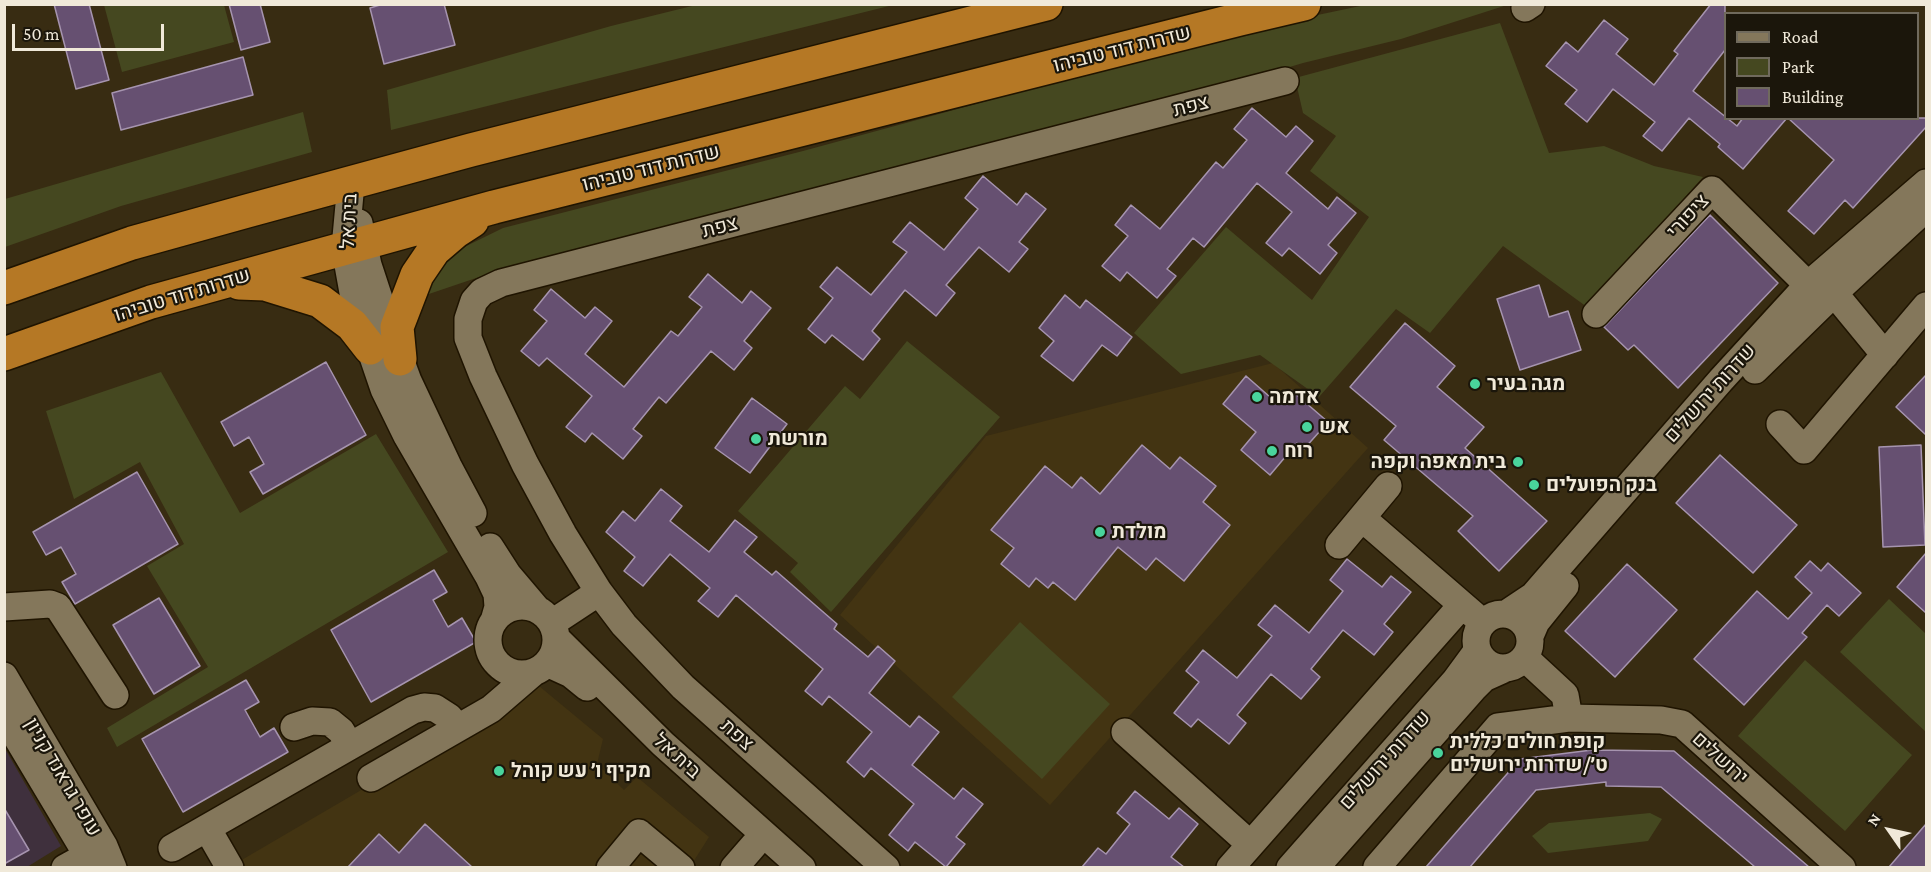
<!DOCTYPE html>
<html>
<head>
<meta charset="utf-8">
<style>
	body { margin:0 }
	#map { position:relative; width:1931px; height:872px; overflow:hidden; background:#382c12; font-family:"Crimson Pro",serif }
	canvas { display:block }
	.frame { position:absolute; inset:0; border:6px solid #f0e9d9; pointer-events:none }
	.legend { position:absolute; left:1724px; top:12px; width:195px; height:108px; box-sizing:border-box; background:#1b160b; border:2px solid #706a5d; margin:0; padding:8px 10px; list-style:none; font-size:18px; color:#f0e9d9 }
	.legend li { display:flex; align-items:center; gap:12px; height:30px }
	.legend b { width:30px; border:2px solid #706a5d }
	.north { position:absolute; left:1859px; top:800px; width:60px; height:60px; -webkit-text-stroke:4px #1b160b; paint-order:stroke; rotate:304deg; font-size:16px; font-weight:700; line-height:24px; text-align:center; color:#f0e9d9 }
	.north::after { content:''; display:block; margin:auto; width:21px; height:27px; background:#f0e9d9; clip-path:polygon(50% 0,100% 100%,50% 72%,0 100%) }
	.scale { position:absolute; left:12px; top:24px; width:152px; height:27px; box-sizing:border-box; border:3px solid #f0e9d9; border-top:0; padding-left:8px; font-size:18px; line-height:21px; white-space:nowrap; color:#f0e9d9; -webkit-text-stroke:4px #1b160b; paint-order:stroke }
</style>
</head>
<body>
<div id="map">
<canvas width="1931" height="872"></canvas>
<div class="frame"></div>
<ul class="legend">
<li><b style="height:8px;background:#84775b"></b>Road</li>
<li><b style="height:16px;background:#454820"></b>Park</li>
<li><b style="height:16px;background:#665071"></b>Building</li>
</ul>
<div class="north">N</div>
<div class="scale">50 m</div>
</div>
<script>
const context = document.querySelector('canvas').getContext('2d');
context.lineJoin = 'round';
function fillPath(path, color) { context.fillStyle = color; context.fill(path, 'evenodd'); }
const toPath = rows => new Path2D(rows.map(r => 'M' + r).join(''));
function strokePath(path, color, width, dash) { context.strokeStyle = color; context.lineWidth = width; context.lineCap = dash ? 'butt' : 'round'; context.setLineDash(dash || []); context.stroke(path); }
function write(font, color, halo, rows, align = 'center') {
  context.font = font + ' "Crimson Pro",Heebo,serif'; context.lineWidth = 4.5; context.setLineDash([]); context.textBaseline = 'middle'; context.strokeStyle = halo; context.fillStyle = color; for (const [text, x, y, turn = 0] of rows) {
    context.save(); context.translate(x, y); context.rotate((+turn || 0) * Math.PI / 180); context.textAlign = isNaN(turn) ? turn : align; if (halo) context.strokeText(text, 0, 0); context.fillText(text, 0, 0); context.restore();
  }
}
fillPath(toPath([
	[4,747,61,846,27,867,5,867]
]), '#3f303d');
fillPath(toPath([
	[1273,363,1368,448,1050,805,840,615,986,436],
	[539,686,603,739,597,764,624,790,637,777,709,837,690,867,228,868]
]), '#433412');
fillPath(toPath([
	[700,4,893,5,391,130,387,90,611,26],
	[104,5,224,5,234,42,122,72],
	[1365,5,1507,5,1401,39,1303,63,1195,95,488,274,423,296,434,273,450,254,503,228,803,151,1251,29],
	[1500,23,1549,153,1604,146,1654,166,1703,177,1587,307,1503,246,1430,333,1396,309,1319,397,1260,355,1181,374,1134,333,1226,227,1312,300,1369,217,1310,171,1336,136,1303,113,1295,78],
	[303,112,312,152,121,206,5,247,5,199],
	[907,341,1000,417,831,612,790,572,798,563,738,511,845,386,860,399],
	[161,372,240,513,376,434,448,552,117,747,107,728,208,667,147,566,184,544,140,462,74,499,46,411],
	[1889,599,1926,634,1926,732,1840,652],
	[1020,622,1110,704,1042,779,952,697],
	[1805,660,1912,755,1845,831,1738,736],
	[1650,813,1662,819,1648,841,1548,853,1532,836,1549,823]
]), '#454820');
const building = toPath([
	[54,4,89,4,109,80,76,89,54,4],
	[229,4,260,4,270,42,241,50,229,4],
	[383,4,444,4,455,45,384,64,370,8,383,4],
	[1711,4,1725,4,1725,50,1693,91,1737,126,1743,118,1787,118,1743,169,1718,147,1720,144,1689,118,1662,151,1643,136,1655,122,1613,89,1587,122,1565,104,1577,90,1546,66,1566,42,1578,52,1604,20,1628,39,1616,54,1654,85,1678,54,1674,51,1711,4],
	[243,57,253,95,121,130,112,93,243,57],
	[1252,108,1286,137,1296,126,1313,141,1286,173,1328,209,1337,197,1356,213,1328,245,1337,253,1320,274,1289,248,1282,256,1266,243,1292,212,1257,183,1204,247,1193,238,1167,269,1176,276,1157,298,1127,272,1120,281,1102,266,1128,236,1115,225,1131,205,1160,229,1216,162,1223,168,1247,140,1234,129,1252,108],
	[1788,118,1926,118,1926,127,1853,208,1845,200,1814,234,1788,211,1834,160,1788,118],
	[983,176,1017,205,1026,193,1046,209,1019,242,1028,249,1009,272,979,247,946,285,955,293,936,316,905,290,872,331,880,339,863,360,832,335,825,343,808,329,833,298,820,287,837,267,871,295,907,252,893,242,910,222,944,250,978,209,965,198,983,176],
	[1710,215,1778,283,1678,388,1634,345,1628,350,1604,327,1710,215],
	[708,274,742,303,751,291,771,308,744,341,752,348,734,370,711,351,666,403,659,397,633,429,642,436,623,459,592,433,585,442,566,427,592,396,547,358,539,366,521,351,547,321,534,310,551,289,585,318,595,307,612,321,585,354,624,387,671,331,678,336,702,307,689,297,708,274],
	[1539,285,1549,317,1568,311,1581,350,1520,370,1497,299,1539,285],
	[1065,295,1080,308,1086,300,1132,337,1117,356,1102,345,1073,381,1041,356,1054,341,1039,328,1065,295],
	[1405,323,1455,366,1437,387,1484,427,1465,448,1547,521,1499,571,1458,531,1473,516,1384,440,1396,426,1350,387,1405,323],
	[326,362,366,435,263,494,250,472,264,464,249,437,234,446,221,422,326,362],
	[1926,375,1926,435,1896,407,1926,375],
	[1246,376,1278,404,1291,390,1328,422,1304,449,1297,443,1270,475,1241,450,1256,432,1223,404,1246,376],
	[752,398,787,424,750,473,715,448,752,398],
	[1142,445,1170,469,1180,457,1216,486,1203,502,1230,525,1184,581,1156,558,1146,570,1118,547,1075,600,1053,582,1048,588,1036,578,1029,587,1001,564,1014,548,991,530,1045,466,1072,488,1081,477,1100,494,1142,445],
	[1921,445,1925,545,1883,547,1879,447,1921,445],
	[1720,455,1797,525,1753,573,1676,503,1720,455],
	[137,472,178,544,75,604,62,582,76,574,61,547,46,555,33,532,137,472],
	[661,489,682,506,670,521,709,552,735,520,757,537,744,552,772,575,776,571,837,624,834,629,868,657,878,646,895,661,869,693,910,727,919,716,939,732,912,765,954,799,963,788,983,804,956,837,965,844,946,867,915,842,908,851,889,835,914,804,871,768,864,777,847,762,872,732,829,696,822,705,805,691,823,669,736,595,718,617,698,601,710,588,670,554,643,586,624,571,635,557,606,532,623,511,635,521,661,489],
	[1926,553,1926,613,1897,587,1926,553],
	[1347,559,1382,587,1391,576,1411,592,1384,624,1393,632,1374,655,1343,630,1311,669,1320,677,1301,699,1271,674,1237,715,1246,723,1229,744,1198,719,1191,727,1174,713,1199,682,1186,671,1203,650,1237,678,1272,636,1258,625,1275,605,1309,633,1343,591,1330,580,1347,559],
	[1810,561,1821,571,1828,563,1861,593,1839,616,1827,605,1802,633,1807,637,1744,705,1694,659,1757,591,1788,619,1812,593,1795,577,1810,561],
	[1627,564,1677,610,1615,677,1565,631,1627,564],
	[434,570,447,592,433,600,448,627,462,618,476,642,371,702,331,630,434,570],
	[159,598,200,666,154,694,113,625,159,598],
	[246,680,259,702,245,710,260,737,274,728,288,752,183,812,142,739,246,680],
	[1592,750,1674,751,1809,867,1755,867,1661,787,1606,786,1606,782,1536,790,1470,867,1426,867,1520,759,1592,750],
	[1135,791,1169,819,1179,808,1198,824,1171,857,1184,867,1082,867,1098,848,1106,854,1130,824,1117,813,1135,791],
	[4,808,29,850,4,864,4,808],
	[425,824,472,867,348,867,379,834,399,853,425,824],
	[1926,824,1926,867,1889,867,1926,824]
]);
fillPath(building, '#665071');
strokePath(building, '#a694af', 1.5);
const minor = toPath([
	[1525,8,1531,4],
	[351,183,345,248,354,298,370,348,384,389,407,436,489,577,497,594,498,607,494,621],
	[359,223,368,265,388,326,408,381,448,466,473,513],
	[1834,293,1885,355],
	[1596,314,1712,190,1808,285],
	[1755,370,1834,293,1926,208],
	[1780,424,1804,450,1926,306],
	[1362,518,1474,615],
	[1339,545,1388,486],
	[490,547,508,575,536,608],
	'488 640a34 34 0 1 1 68 0a34 34 0 1 1-68 0Z',
	[4,607,50,604,58,607,115,695],
	'1476 641a27 27 0 1 1 54 0a27 27 0 1 1-54 0Z',
	[1506,614,1533,596,1721,380,1808,285,1926,183],
	[552,623,599,592],
	[1530,636,1536,622,1565,586],
	[556,638,663,744,802,868],
	[1525,658,1565,695,1569,718,1661,720,1682,724,1842,868],
	[547,663,571,674,587,687],
	[4,676,104,846,113,868],
	[4,716,95,868],
	[294,727,312,721,330,722,341,731,350,746],
	[1125,732,1250,844],
	[371,778,491,709,534,672],
	[207,828,230,868],
	[172,848,413,710,424,707,435,708,449,717,458,728],
	[1377,867,1498,727,1569,718],
	[65,868,103,847],
	[610,868,639,833,681,868],
	[734,868,754,845],
	[886,868,683,687,624,625,599,592,563,534,525,464,483,376,468,338,468,319,474,301,482,292,501,283,1285,81],
	[1230,868,1462,605],
	[1290,868,1455,681,1477,651],
	[1315,868,1473,689,1484,678,1504,669]
]);
const highway = toPath([
	[239,283,265,284,320,301,352,325,370,348],
	[4,288,132,243,247,211,471,150,1046,4],
	[4,354,151,302,494,207,1240,19,1304,4],
	[400,359,397,327,417,275,434,250,455,232,472,221]
]);
strokePath(minor, '#1f1400', 30);
strokePath(highway, '#1f1400', 36);
strokePath(minor, '#84775b', 27);
strokePath(highway, '#b57825', 33);
for (const [x, y, r, color] of [
	[1475,384,6,"#49d49c"],
	[1257,397,6,"#49d49c"],
	[1307,427,6,"#49d49c"],
	[756,439,6,"#49d49c"],
	[1272,451,6,"#49d49c"],
	[1518,462,6,"#49d49c"],
	[1534,485,6,"#49d49c"],
	[1100,532,6,"#49d49c"],
	[1438,753,6,"#49d49c"],
	[499,771,6,"#49d49c"]
]) { const dot = new Path2D(); dot.arc(x, y, r, 0, 2 * Math.PI); context.fillStyle = color; context.fill(dot); strokePath(dot, '#1b160b', 2); }
write('20px', '#f0e9d9', '#1b160b', [
	["שדרות דוד טוביהו",1122,49,-14],
	["צפת",1191,106,-14],
	["שדרות דוד טוביהו",651,168,-14],
	["ציפורי",1688,216,-47],
	["בית אל",349,221,-87],
	["צפת",720,227,-14],
	["שדרות דוד טוביהו",182,295,-17],
	["שדרות ירושלים",1710,393,-48],
	["צפת",737,735,42],
	["בית אל",677,756,42],
	["ירושלים",1720,758,42],
	["שדרות ירושלים",1385,760,-48],
	["עופר גראנד קניון",63,777,60]
]);
write('bold 20px', '#f0e9d9', '#1b160b', [
	["מגה בעיר",1487,384],
	["אדמה",1269,397],
	["אש",1319,427],
	["מורשת",768,439],
	["רוח",1284,451],
	["בית מאפה וקפה",1506,462,"right"],
	["בנק הפועלים",1546,485],
	["מולדת",1112,532],
	["קופת חולים כללית",1450,742],
	["ט׳/שדרות ירושלים",1450,765],
	["מקיף ו׳ עש קוהל",511,771]
], 'left');
</script>
</body>
</html>
